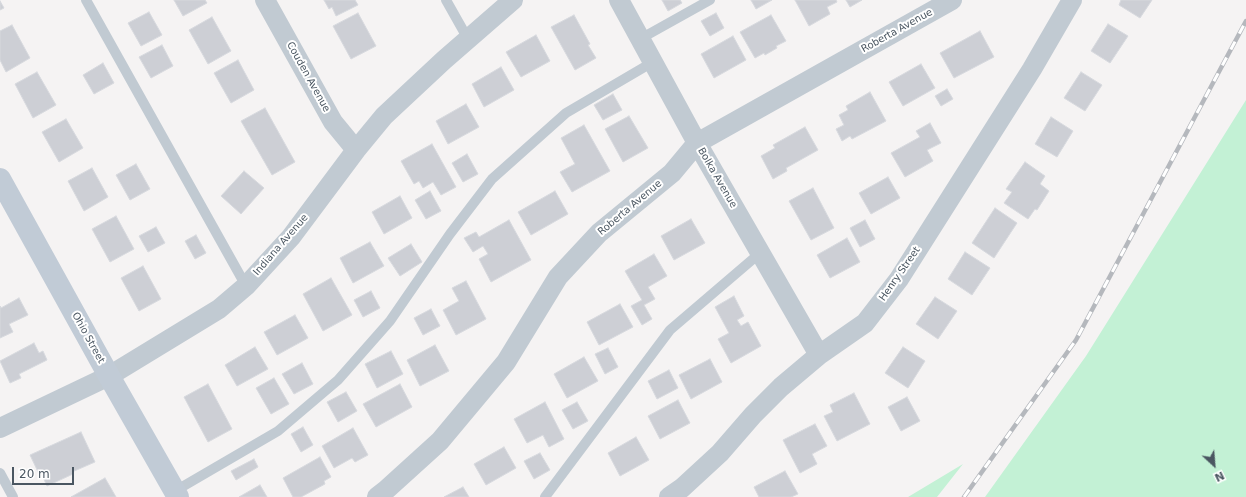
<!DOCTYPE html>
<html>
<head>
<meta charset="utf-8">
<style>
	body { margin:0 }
	#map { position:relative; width:1246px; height:497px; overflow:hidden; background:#f5f3f3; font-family:"DejaVu Sans",sans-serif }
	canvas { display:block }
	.north { position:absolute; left:1194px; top:445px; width:40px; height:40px; -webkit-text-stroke:3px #fff; paint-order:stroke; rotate:154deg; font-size:11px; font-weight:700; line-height:16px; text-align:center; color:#4a5661 }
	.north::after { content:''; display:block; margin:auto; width:14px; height:18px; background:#4a5661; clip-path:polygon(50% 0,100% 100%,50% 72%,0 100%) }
	.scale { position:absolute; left:12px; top:467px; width:62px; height:18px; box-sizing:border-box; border:2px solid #4a5661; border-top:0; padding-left:5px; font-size:12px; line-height:14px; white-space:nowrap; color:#4a5661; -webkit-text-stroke:3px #fff; paint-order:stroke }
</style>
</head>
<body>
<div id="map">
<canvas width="1246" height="497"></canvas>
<div class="north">N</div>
<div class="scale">20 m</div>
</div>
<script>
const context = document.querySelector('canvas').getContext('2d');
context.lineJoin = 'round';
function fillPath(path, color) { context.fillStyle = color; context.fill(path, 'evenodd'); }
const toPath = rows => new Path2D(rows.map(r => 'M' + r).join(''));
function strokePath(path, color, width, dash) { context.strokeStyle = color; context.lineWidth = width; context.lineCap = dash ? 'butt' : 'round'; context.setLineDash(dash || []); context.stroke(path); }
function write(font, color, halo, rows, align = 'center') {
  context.font = font + ' "DejaVu Sans",sans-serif'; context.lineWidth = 4; context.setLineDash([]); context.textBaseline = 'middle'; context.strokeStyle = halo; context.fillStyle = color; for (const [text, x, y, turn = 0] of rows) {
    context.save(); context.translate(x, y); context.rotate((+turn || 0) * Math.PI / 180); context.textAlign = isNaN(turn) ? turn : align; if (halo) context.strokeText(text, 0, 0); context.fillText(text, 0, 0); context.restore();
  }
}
fillPath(toPath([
	[1246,100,1246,497,985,497,1086,356],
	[963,464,937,497,908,497]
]), '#c3f1d5');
const building = toPath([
	[174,0,205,0,207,3,183,16,174,0],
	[324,0,355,0,358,5,336,16,332,7,329,9,324,0],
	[662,0,680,0,682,3,668,11,662,0],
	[751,0,772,0,756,9,751,0],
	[795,0,836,0,837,2,827,7,830,14,809,26,795,0],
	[846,0,862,0,850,7,846,0],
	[1121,0,1152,0,1140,18,1119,5,1121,0],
	[0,1,4,8,0,10,0,1],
	[149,12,162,35,141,46,128,23,149,12],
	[358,13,376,46,351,59,333,26,358,13],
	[716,13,724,28,710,36,701,21,716,13],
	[574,15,590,44,588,45,596,58,575,70,551,27,574,15],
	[771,15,786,41,776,46,777,48,765,55,764,53,755,58,740,32,771,15],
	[212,17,231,51,208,64,189,30,212,17],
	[1108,24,1128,36,1110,63,1091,51,1108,24],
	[12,25,30,58,6,72,0,60,0,31,12,25],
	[980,31,994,57,954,78,940,53,980,31],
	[536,35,550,61,521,77,506,52,536,35],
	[733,36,746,60,714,78,701,54,733,36],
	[162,45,173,66,151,78,139,57,162,45],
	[238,60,254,90,231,103,214,73,238,60],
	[103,63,114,83,94,94,83,75,103,63],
	[921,64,935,88,903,106,889,82,921,64],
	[501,67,514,90,484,107,472,84,501,67],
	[37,72,56,105,33,118,15,84,37,72],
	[1081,72,1102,85,1085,111,1064,98,1081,72],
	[947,89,953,99,941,106,935,96,947,89],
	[870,92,886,121,852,139,850,136,842,141,836,129,844,125,839,115,848,110,846,106,870,92],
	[613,94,622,110,603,120,594,105,613,94],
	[466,104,479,127,448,144,436,121,466,104],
	[265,108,295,162,272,175,241,121,265,108],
	[629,116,648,148,623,162,605,129,629,116],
	[1051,117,1073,131,1057,157,1035,144,1051,117],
	[66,119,83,148,59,162,42,132,66,119],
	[930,123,941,143,927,150,933,161,905,177,891,153,920,137,916,131,930,123],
	[584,125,610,171,572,192,560,172,575,164,561,138,584,125],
	[805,127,818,150,786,168,787,171,773,179,761,156,775,148,773,145,805,127],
	[432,144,456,187,441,195,433,182,423,188,419,181,414,184,401,161,432,144],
	[467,154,478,174,463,182,452,163,467,154],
	[1025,162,1045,176,1040,184,1049,191,1037,210,1035,209,1028,219,1004,203,1012,192,1006,189,1025,162],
	[136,164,150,189,130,200,116,175,136,164],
	[92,168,108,197,84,211,68,181,92,168],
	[244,171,264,188,241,214,221,196,244,171],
	[888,177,900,198,871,214,859,193,888,177],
	[813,188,834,228,811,240,789,201,813,188],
	[430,191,441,211,426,219,415,200,430,191],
	[555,191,568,214,531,235,518,212,555,191],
	[400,196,412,218,384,234,372,212,400,196],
	[995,208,1017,223,994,258,972,243,995,208],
	[116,216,134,249,110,262,92,229,116,216],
	[691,219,705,243,674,260,661,236,691,219],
	[509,220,531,260,491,282,479,259,488,254,483,246,473,252,464,238,476,232,479,237,509,220],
	[865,220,875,239,860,247,850,228,865,220],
	[156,227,165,243,148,252,139,236,156,227],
	[196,235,206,253,195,259,185,241,196,235],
	[847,238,860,262,830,278,817,255,847,238],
	[370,242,384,266,353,283,340,258,370,242],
	[411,244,422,262,400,276,388,258,411,244],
	[965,252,990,268,972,295,948,279,965,252],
	[654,254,667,276,648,287,655,299,644,305,652,319,642,325,631,306,642,300,625,271,654,254],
	[143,266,161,299,139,311,121,278,143,266],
	[331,278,352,315,323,331,303,294,331,278],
	[466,281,486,319,456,335,443,310,459,301,452,288,466,281],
	[371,291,380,308,363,317,354,300,371,291],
	[734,296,744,316,737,320,741,326,748,322,761,346,731,363,718,339,729,333,715,307,734,296],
	[935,297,957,311,938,339,916,324,935,297],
	[19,298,28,315,9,324,13,332,0,338,0,306,1,308,19,298],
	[620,304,633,327,599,345,587,322,620,304],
	[431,309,440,326,423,335,414,318,431,309],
	[295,315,308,338,277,355,264,332,295,315],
	[34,343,39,353,43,351,47,360,19,374,21,378,10,383,0,361,34,343],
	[435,345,449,371,420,386,407,360,435,345],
	[255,347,268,369,237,386,225,365,255,347],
	[903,347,925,361,908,388,885,373,903,347],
	[608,348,618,367,605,374,595,354,608,348],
	[391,351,403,374,377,388,365,364,391,351],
	[584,357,598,381,567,398,554,374,584,357],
	[710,359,722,382,691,399,679,375,710,359],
	[302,363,313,384,294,394,282,374,302,363],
	[669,370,678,388,657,399,648,381,669,370],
	[274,378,289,404,271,414,256,388,274,378],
	[208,384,232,429,208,442,184,397,208,384],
	[400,384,412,407,376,427,363,404,400,384],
	[346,392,357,411,338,422,327,402,346,392],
	[854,393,870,424,837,441,824,416,833,412,830,405,854,393],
	[907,397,920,421,901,431,888,407,907,397],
	[678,400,690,423,660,439,648,416,678,400],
	[545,402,564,439,549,447,543,435,527,443,514,419,545,402],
	[577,402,588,421,573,429,562,410,577,402],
	[815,424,827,446,812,454,817,464,800,473,783,440,815,424],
	[303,427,313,445,301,452,291,434,303,427],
	[353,428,368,455,355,462,352,458,334,468,322,446,353,428],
	[81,432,95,462,72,472,73,474,47,486,41,473,39,474,30,455,81,432],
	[636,437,649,460,620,476,608,453,636,437],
	[504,447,516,468,486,485,474,464,504,447],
	[540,453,550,470,534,479,524,461,540,453],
	[320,457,331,477,324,481,325,484,301,497,293,497,283,478,320,457],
	[254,459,258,467,236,480,231,471,254,459],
	[785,471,798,494,791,497,759,497,754,487,785,471],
	[105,478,116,497,71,497,105,478],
	[260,485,267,497,239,497,260,485],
	[463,487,469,497,444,497,463,487]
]);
fillPath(building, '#cdcfd5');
strokePath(building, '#d7d9de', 1);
strokePath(toPath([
	[86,0,246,286],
	[446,0,468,39],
	[640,39,710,0],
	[0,473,13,497],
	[175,491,278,431,338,380,390,321,450,234,492,179,566,113,653,62],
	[545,497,670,330,760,253]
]), '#c1cad2', 10);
strokePath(toPath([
	[265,0,333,122,356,150],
	[619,0,697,143,819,355],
	[0,428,109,376,219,309,246,286,291,237,356,150,384,116,444,60,513,0],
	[377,497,386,490,440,441,506,362,558,277,599,233,672,173,697,143,952,0],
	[669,497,682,488,720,453,753,415,781,387,819,355,865,323,899,279,1032,69,1072,0]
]), '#c1cad2', 20);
strokePath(toPath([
	[0,179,109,376,178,497]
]), '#c1cbd6', 22);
const rail = toPath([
	[964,497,1076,340,1246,21]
]);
strokePath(rail, '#b5b8bd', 4.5);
strokePath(rail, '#fff', 3, [9]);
write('10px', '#4a5661', '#fff', [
	["Roberta Avenue",897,31,-29],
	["Couden Avenue",308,77,61],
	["Bolka Avenue",717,178,60],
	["Roberta Avenue",630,208,-40],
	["Indiana Avenue",281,245,-49],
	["Henry Street",900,274,-55],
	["Ohio Street",88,338,61]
]);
</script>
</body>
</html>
